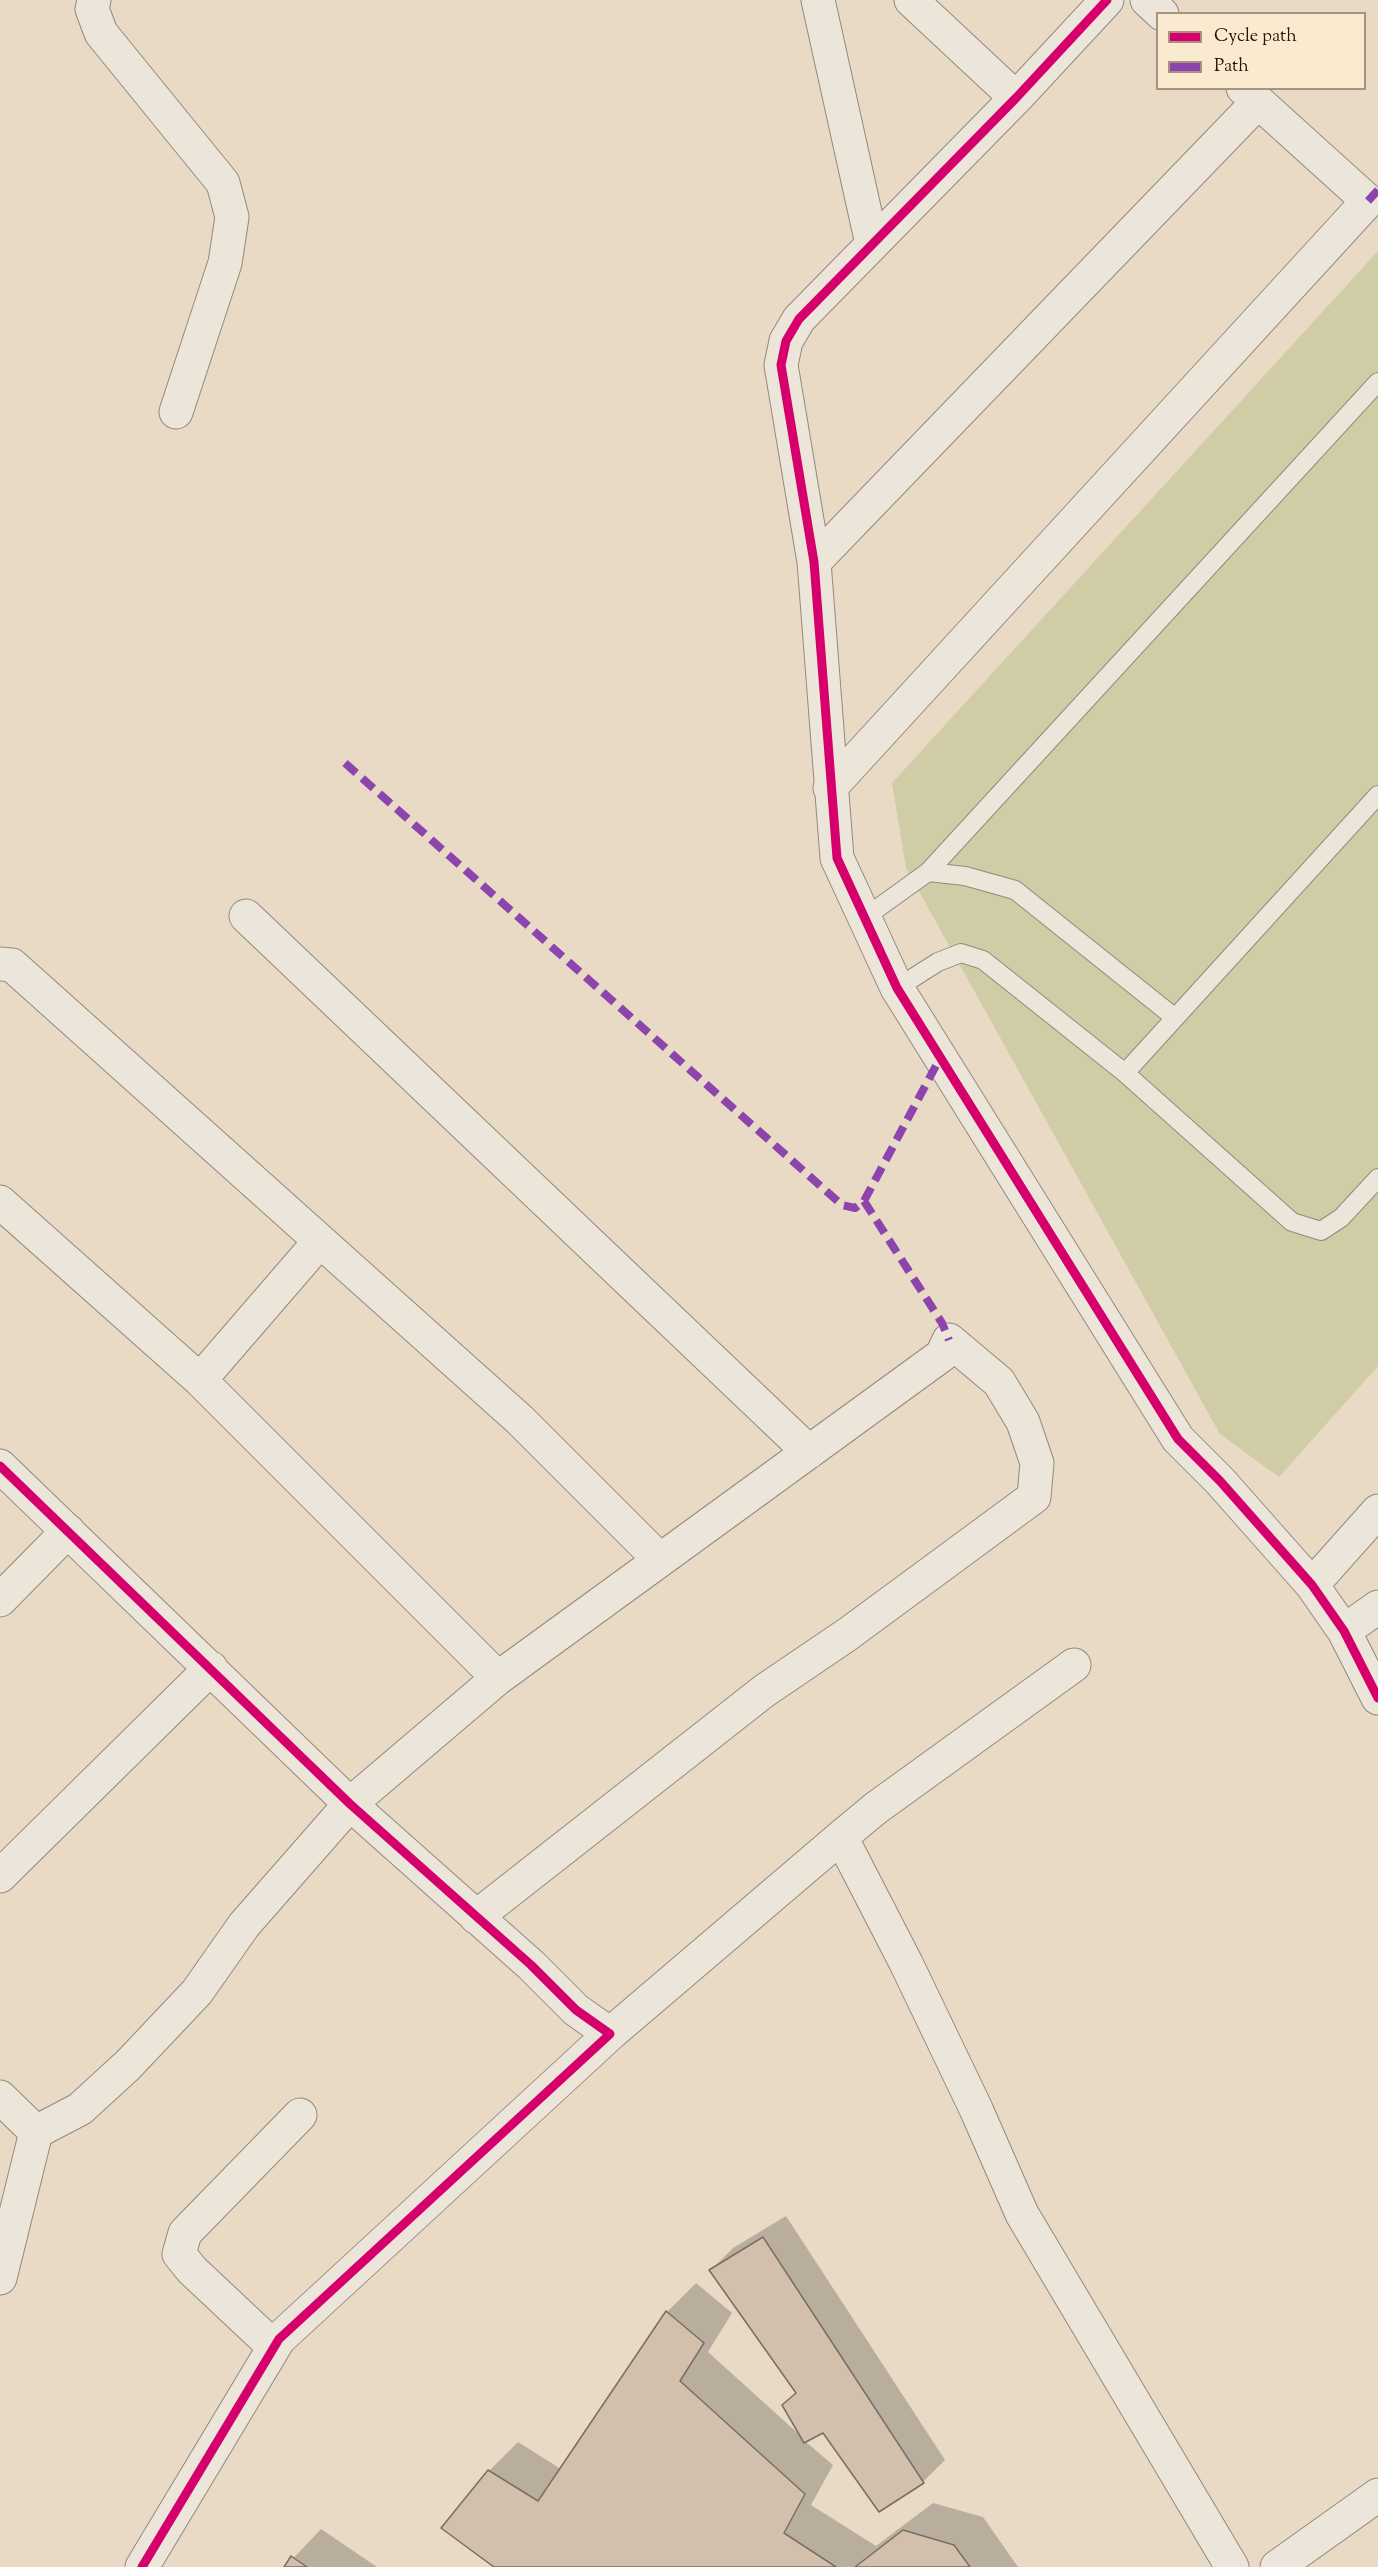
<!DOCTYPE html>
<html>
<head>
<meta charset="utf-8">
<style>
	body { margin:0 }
	#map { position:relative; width:1378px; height:2567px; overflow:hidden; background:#e8dac5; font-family:"Sorts Mill Goudy",serif }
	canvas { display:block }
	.legend { position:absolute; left:1156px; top:12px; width:210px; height:78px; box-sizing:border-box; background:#faead0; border:2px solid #a8947e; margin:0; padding:8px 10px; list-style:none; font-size:18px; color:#2d1204 }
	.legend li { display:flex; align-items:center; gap:12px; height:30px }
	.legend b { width:30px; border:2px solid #a8947e }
</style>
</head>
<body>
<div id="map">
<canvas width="1378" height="2567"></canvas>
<ul class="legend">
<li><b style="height:8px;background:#d6006c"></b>Cycle path</li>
<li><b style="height:8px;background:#8e44ad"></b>Path</li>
</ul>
</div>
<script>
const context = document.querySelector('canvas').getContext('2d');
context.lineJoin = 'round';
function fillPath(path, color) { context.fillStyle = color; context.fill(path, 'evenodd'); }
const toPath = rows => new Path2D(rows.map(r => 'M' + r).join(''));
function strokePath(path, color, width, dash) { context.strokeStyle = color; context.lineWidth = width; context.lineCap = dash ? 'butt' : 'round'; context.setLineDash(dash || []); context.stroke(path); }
fillPath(toPath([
	[1378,251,1378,1366,1279,1477,1220,1434,906,868,892,783]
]), '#d0cca6');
fillPath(toPath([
	[786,2216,945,2460,923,2482,823,2431,805,2441,833,2465,811,2505,876,2546,933,2503,983,2517,1018,2567,497,2567,489,2471,518,2442,561,2469,667,2312,696,2283,732,2313,708,2352,802,2437,784,2405,797,2392,711,2270,733,2248],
	[321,2529,377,2567,285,2567]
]), '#0003');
const building = toPath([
	[763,2237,924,2483,879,2512,823,2433,804,2443,782,2405,796,2393,709,2270,763,2237],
	[666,2311,704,2343,680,2381,805,2494,784,2533,836,2567,494,2567,441,2528,488,2470,538,2501,666,2311],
	[903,2530,954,2545,970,2567,855,2567,903,2530],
	[291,2556,307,2567,284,2567,291,2556]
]);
fillPath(building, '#d2c0ad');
strokePath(building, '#7a6e62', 1.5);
const lane = toPath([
	[928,872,965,876,1015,890,1174,1017],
	[864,918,928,872,1378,382],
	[897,988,938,962,961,953,983,960,1125,1073,1292,1222,1321,1231,1341,1218,1378,1178],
	[1125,1073,1378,795]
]);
const street = toPath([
	[94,0,92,9,101,33,223,183,232,217,225,263,176,412],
	[818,0,872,244],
	[911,0,1016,98],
	[1107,0,1016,98,799,319,786,341,781,365,814,562,837,858,897,988,1178,1439,1220,1481,1312,1585,1344,1631,1378,1698],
	[1147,0,1162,14],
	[814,562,1258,102],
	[830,788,1368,201,1243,88],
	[246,916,809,1452],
	[0,964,12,965,520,1420,660,1560],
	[0,1202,200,1380,498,1678,350,1804,244,1925,197,1992,128,2065,80,2109,36,2132],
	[200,1380,320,1241],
	[0,1466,350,1804,531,1965,576,2010,610,2034,279,2339,142,2567],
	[1312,1585,1378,1511],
	[0,1600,68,1531],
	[1344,1631,1378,1607],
	[1074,1665,876,1808,841,1837,906,1963,976,2109,1022,2214,1232,2567],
	[0,1876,211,1668],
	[476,1917,764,1691,848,1634,1034,1497,1037,1463,1023,1422,999,1382,949,1340,942,1355,498,1678],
	[610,2034,841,1837],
	[0,2097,36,2132,0,2278],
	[274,2347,192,2270,179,2254,185,2233,300,2115],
	[1277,2567,1378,2495]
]);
strokePath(lane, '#94897c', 20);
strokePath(street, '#94897c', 35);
strokePath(lane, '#ebe5da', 18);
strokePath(street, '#ebe5da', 33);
strokePath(toPath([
	[1368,201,1378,190],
	[345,763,842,1205,855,1208,864,1201,940,1058],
	[864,1201,942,1323,949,1340]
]), '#8e44ad', 8, [15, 8]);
strokePath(toPath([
	[1107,0,1016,98,799,319,786,341,781,365,814,562,837,858,897,988,1178,1439,1220,1481,1312,1585,1344,1631,1378,1698],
	[0,1466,350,1804,531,1965,576,2010,610,2034,279,2339,142,2567]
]), '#d6006c', 9);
</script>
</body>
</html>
